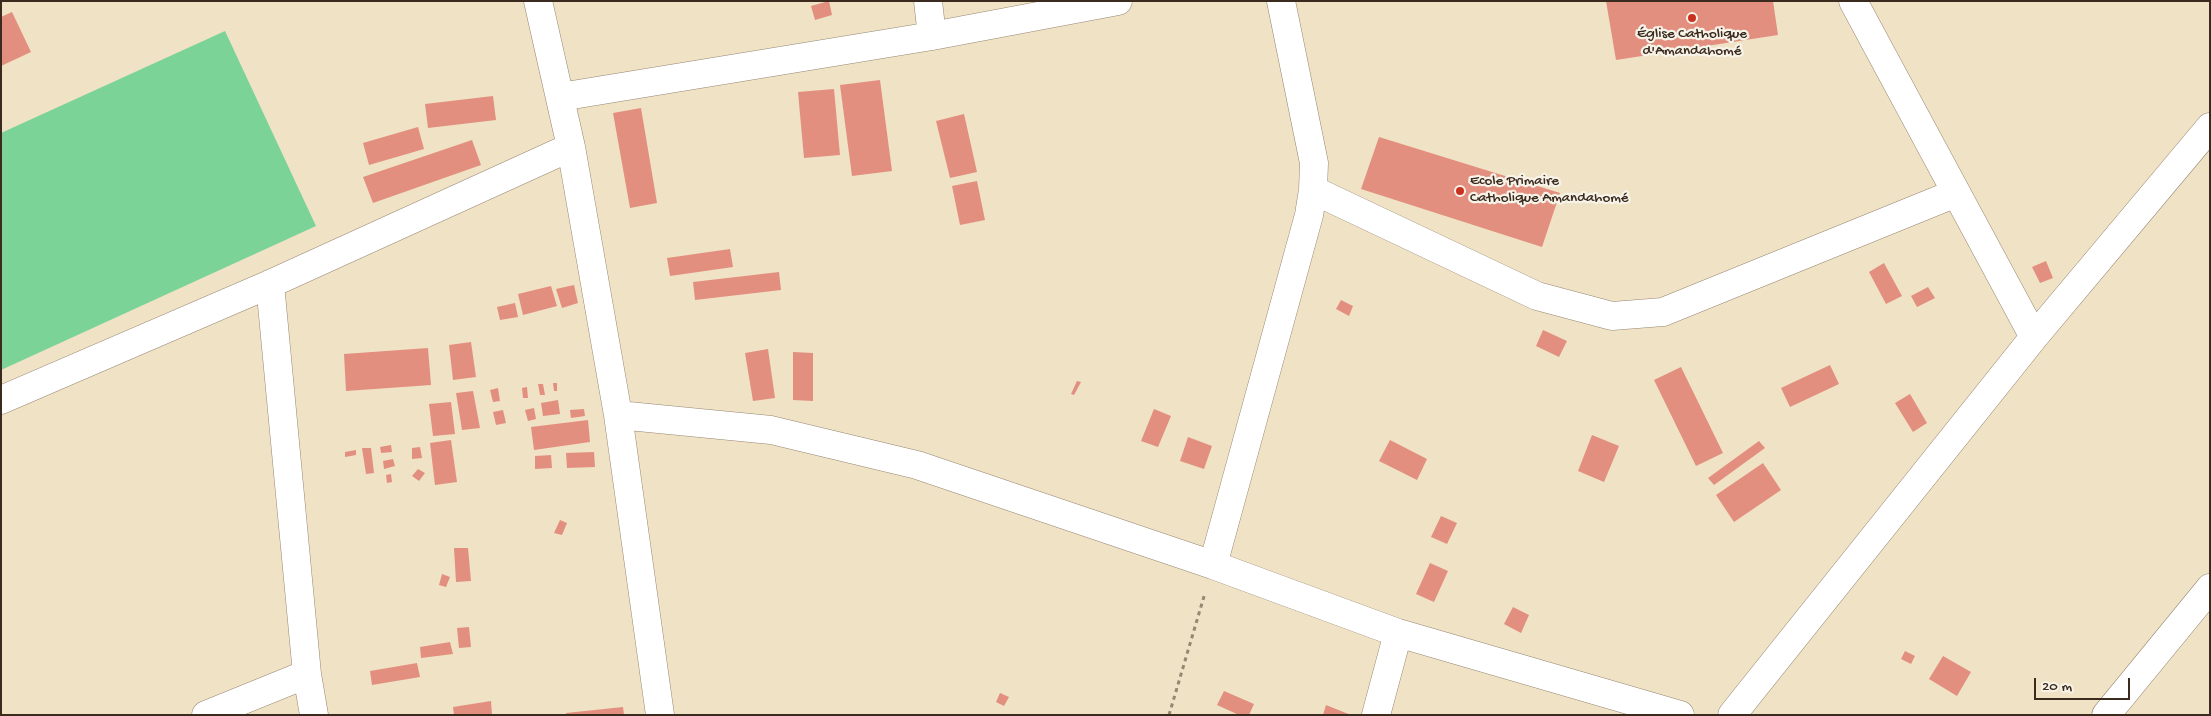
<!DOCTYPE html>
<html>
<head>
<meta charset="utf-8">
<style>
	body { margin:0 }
	#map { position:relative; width:2211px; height:716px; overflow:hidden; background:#f0e2c5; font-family:"Gochi Hand",sans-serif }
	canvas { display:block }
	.frame { position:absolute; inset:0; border:2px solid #3b2a1e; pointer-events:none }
	.scale { position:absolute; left:2034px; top:678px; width:96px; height:22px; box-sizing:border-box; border:2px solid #3b2a1e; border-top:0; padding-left:6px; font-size:15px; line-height:18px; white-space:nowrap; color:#3b2a1e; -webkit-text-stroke:4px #f7f3e8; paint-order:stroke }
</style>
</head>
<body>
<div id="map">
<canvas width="2211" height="716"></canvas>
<div class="frame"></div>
<div class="scale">20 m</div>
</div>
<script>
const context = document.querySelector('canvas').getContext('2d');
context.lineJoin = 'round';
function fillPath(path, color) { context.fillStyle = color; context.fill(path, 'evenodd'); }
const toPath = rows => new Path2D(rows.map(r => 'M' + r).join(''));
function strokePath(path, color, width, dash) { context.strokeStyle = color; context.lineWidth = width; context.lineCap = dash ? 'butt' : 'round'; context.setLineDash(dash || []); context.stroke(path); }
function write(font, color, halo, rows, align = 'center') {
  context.font = font + ' "Gochi Hand",sans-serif'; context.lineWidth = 4.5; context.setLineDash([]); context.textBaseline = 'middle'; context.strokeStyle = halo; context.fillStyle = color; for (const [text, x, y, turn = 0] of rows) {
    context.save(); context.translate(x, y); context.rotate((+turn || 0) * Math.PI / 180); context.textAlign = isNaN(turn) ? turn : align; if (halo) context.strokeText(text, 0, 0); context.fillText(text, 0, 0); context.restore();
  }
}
fillPath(toPath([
	[225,31,316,226,1,370,1,133]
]), '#7cd398');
fillPath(toPath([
	[829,1,832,15,815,20,811,6],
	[1606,1,1773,1,1778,35,1616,60],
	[12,12,31,52,1,66,1,17],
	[880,80,892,171,852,176,840,85],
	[834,89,840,155,804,158,798,92],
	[493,96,496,120,428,128,425,104],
	[641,108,657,203,630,208,613,113],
	[964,114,977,172,950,178,936,121],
	[418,127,424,149,369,165,363,143],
	[1379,137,1560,193,1542,247,1361,189],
	[472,140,481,165,373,203,363,177],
	[977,181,985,220,960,225,952,186],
	[730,249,733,267,670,276,667,258],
	[2046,261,2053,278,2040,283,2032,267],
	[1884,263,1902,296,1886,304,1869,272],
	[779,272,781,290,695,300,693,282],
	[574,285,578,303,562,308,556,289],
	[551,286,557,306,523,315,518,294],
	[1928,287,1935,298,1917,307,1911,296],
	[1341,300,1353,306,1349,316,1336,309],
	[515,303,518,317,500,320,497,307],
	[1543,330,1567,341,1559,357,1536,346],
	[471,342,476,377,453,380,449,345],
	[428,348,431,385,346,391,344,354],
	[768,349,775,398,753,401,745,353],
	[793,352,813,353,813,401,793,400],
	[1830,365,1839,384,1790,407,1781,388],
	[1681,367,1723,453,1696,466,1654,380],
	[1077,381,1081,382,1074,395,1071,394],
	[553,383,557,383,557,391,554,391],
	[538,384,543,384,545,395,540,395],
	[527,387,528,398,523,398,522,388],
	[498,388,500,401,493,402,490,390],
	[473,391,480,428,462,430,456,393],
	[1910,394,1927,423,1913,432,1895,403],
	[558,400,560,414,543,416,541,403],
	[451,402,455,434,433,436,429,404],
	[534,408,536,419,528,421,525,410],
	[584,409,585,416,571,418,570,410],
	[1154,409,1171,416,1158,447,1141,441],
	[503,410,506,423,496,425,493,412],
	[588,420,590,442,534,450,531,427],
	[1592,435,1619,446,1604,482,1578,471],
	[1188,437,1212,446,1204,469,1180,461],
	[451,440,457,482,435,485,430,443],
	[1390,440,1427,459,1417,480,1379,461],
	[1759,441,1765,448,1714,485,1708,478],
	[391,445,392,452,381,453,380,447],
	[420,447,422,458,412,459,412,448],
	[362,448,371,448,374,473,366,474],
	[356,450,356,455,345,457,345,452],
	[594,452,595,467,567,468,566,453],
	[551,455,552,468,535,469,535,456],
	[393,459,395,466,384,469,383,461],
	[1763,463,1781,490,1734,522,1716,495],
	[418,469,425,473,419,481,412,476],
	[391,474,392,482,387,483,386,475],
	[1441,516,1457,523,1447,544,1431,537],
	[560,520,567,523,562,535,554,533],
	[454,548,468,548,471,581,456,582],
	[1430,563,1448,571,1434,602,1416,594],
	[442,574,450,577,446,587,439,585],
	[1513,607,1529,615,1521,633,1504,624],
	[469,627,471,647,459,648,457,628],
	[450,642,453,654,421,658,420,647],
	[1905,651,1915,656,1911,664,1901,659],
	[1943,656,1971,672,1957,696,1929,679],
	[417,663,420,677,372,685,370,671],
	[1224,691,1254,704,1249,715,1239,715,1217,705],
	[1000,693,1009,697,1004,706,996,702],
	[491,701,492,715,454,715,453,707],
	[1326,705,1351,715,1323,715],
	[623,707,624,715,566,715,566,713]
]), '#e28f7f');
const minor = toPath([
	[538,1,571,147,618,415,660,715],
	[928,1,932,36],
	[1853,1,2034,337],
	[560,97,932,36,1118,1],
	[1313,190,1537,296,1612,316,1663,312,1956,193],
	[270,284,307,674,314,715],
	[1,400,270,284,571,147],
	[618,415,771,430,917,465,1213,565,1398,633,1680,715],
	[1213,565,1309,215,1313,190,1314,163,1281,1],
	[206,715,307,674],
	[1376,715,1398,633],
	[1732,715,2034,337,2210,127],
	[2106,715,2210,588]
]);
strokePath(minor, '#968672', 29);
strokePath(toPath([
	[1169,715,1205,593]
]), '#968672', 3, [4, 4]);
strokePath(minor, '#fff', 28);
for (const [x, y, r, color] of [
	[1692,18,5,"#c8321e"],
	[1460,191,5,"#c8321e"]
]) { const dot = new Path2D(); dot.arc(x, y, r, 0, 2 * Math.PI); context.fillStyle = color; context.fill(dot); strokePath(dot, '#f7f3e8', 2); }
write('15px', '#3b2a1e', '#f7f3e8', [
	["Église Catholique",1692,35],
	["d'Amandahomé",1692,52],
	["Ecole Primaire",1470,182,"left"],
	["Catholique Amandahomé",1470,199,"left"]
]);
</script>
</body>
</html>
